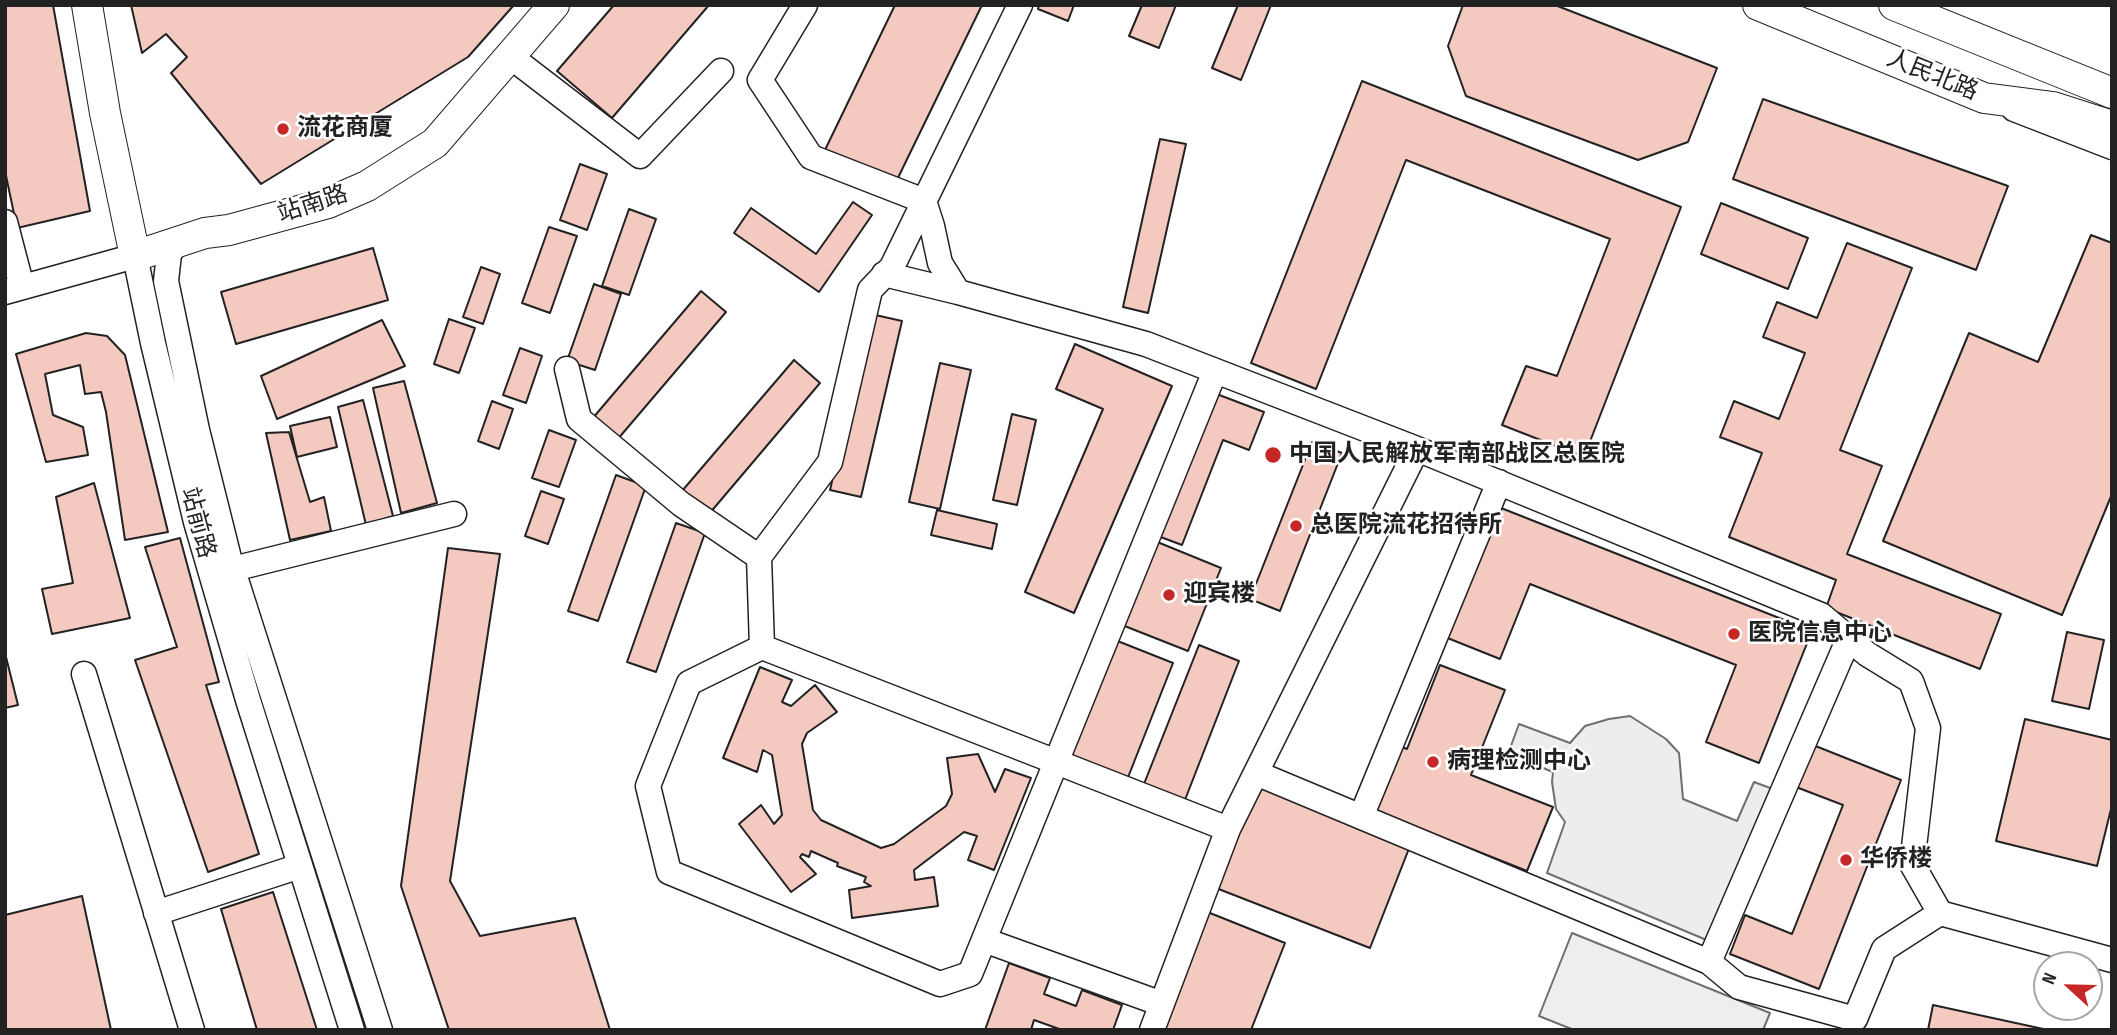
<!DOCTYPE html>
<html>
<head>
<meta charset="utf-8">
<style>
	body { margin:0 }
	#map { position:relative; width:2117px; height:1035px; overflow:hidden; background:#fff; font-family:"Sofia Sans Condensed",sans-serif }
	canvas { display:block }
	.frame { position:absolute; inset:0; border:7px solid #222; pointer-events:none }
	.north { position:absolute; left:2033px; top:951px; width:70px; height:70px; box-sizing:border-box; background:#fff; border:2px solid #a7a7a7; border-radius:50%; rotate:292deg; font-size:19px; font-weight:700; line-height:28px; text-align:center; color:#222 }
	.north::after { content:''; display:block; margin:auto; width:24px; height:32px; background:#c62828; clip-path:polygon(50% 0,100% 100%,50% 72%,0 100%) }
</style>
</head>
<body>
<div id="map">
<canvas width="2117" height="1035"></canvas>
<div class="frame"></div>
<div class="north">N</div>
</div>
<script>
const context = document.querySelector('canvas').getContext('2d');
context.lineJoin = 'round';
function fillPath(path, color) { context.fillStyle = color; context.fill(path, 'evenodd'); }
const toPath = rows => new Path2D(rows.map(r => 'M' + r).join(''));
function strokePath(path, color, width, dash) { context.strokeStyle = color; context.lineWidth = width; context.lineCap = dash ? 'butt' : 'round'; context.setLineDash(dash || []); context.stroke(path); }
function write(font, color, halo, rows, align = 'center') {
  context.font = font + ' "Sofia Sans Condensed","Noto Sans SC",sans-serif'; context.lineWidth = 5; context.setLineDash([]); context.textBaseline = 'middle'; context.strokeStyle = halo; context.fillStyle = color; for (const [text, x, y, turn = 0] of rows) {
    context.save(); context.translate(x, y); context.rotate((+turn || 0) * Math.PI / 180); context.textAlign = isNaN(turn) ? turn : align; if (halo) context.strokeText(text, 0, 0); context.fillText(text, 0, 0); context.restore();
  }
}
const green = toPath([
	[1572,933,1770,1013,1763,1030,1574,1030,1539,1016,1572,933]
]);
fillPath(green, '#eee');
strokePath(green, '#6f6f6f', 2);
const parking = toPath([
	[1630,716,1666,739,1679,753,1683,799,1737,821,1754,782,1781,792,1716,944,1547,873,1565,822,1556,809,1552,782,1553,772,1508,754,1519,724,1570,743,1585,726,1609,719,1630,716]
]);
fillPath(parking, '#ededed');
strokePath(parking, '#6f6f6f', 2);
const building = toPath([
	[5,5,53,5,90,211,17,228,5,171,5,5],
	[131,5,514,5,468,57,261,184,171,73,187,57,166,34,142,53,131,5],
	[614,5,709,5,612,118,557,71,614,5],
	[895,5,982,5,894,186,824,152,895,5],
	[1039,5,1074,5,1068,21,1038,9,1039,5],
	[1142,5,1176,5,1159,48,1129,36,1142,5],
	[1238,5,1271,5,1241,80,1212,68,1238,5],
	[1463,5,1555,5,1717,68,1688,142,1638,160,1466,96,1448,46,1463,5],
	[1362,81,1681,207,1584,457,1502,425,1526,366,1557,376,1610,239,1406,160,1316,389,1251,363,1362,81],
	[1763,99,2008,186,1976,270,1733,179,1763,99],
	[1160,139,1186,144,1148,313,1123,307,1160,139],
	[580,164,607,174,587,230,560,220,580,164],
	[853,202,872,215,819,292,734,233,751,208,816,254,853,202],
	[1721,203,1808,238,1788,289,1701,254,1721,203],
	[629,209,656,219,629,295,602,286,629,209],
	[549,227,577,236,550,313,522,303,549,227],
	[2091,235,2112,243,2112,494,2062,615,1883,541,1969,333,2038,362,2091,235],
	[1847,243,1912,268,1840,450,1882,466,1847,554,2001,614,1980,669,1826,608,1836,580,1729,537,1762,453,1720,437,1734,401,1779,419,1805,353,1763,337,1777,302,1817,318,1847,243],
	[373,248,388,300,236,344,221,292,373,248],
	[481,267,500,274,483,324,463,317,481,267],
	[594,284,621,294,595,370,567,361,594,284],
	[701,291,726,312,617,440,592,419,701,291],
	[871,314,902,321,861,497,830,490,871,314],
	[449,319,475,328,459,373,434,364,449,319],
	[382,320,405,366,277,419,261,376,382,320],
	[86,333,107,336,125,355,168,532,125,540,106,412,101,392,85,394,80,365,45,374,53,415,83,427,88,455,46,462,16,354,86,333],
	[1075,344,1172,386,1074,613,1025,592,1103,409,1056,389,1075,344],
	[520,348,542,356,526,403,503,395,520,348],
	[794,360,820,383,709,514,682,491,794,360],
	[940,363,971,370,940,509,909,502,940,363],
	[404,381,437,503,401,513,373,388,404,381],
	[1214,393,1264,412,1249,450,1223,440,1182,545,1158,536,1214,393],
	[363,400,393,516,366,525,338,407,363,400],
	[492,401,513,409,499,449,478,441,492,401],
	[1012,414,1036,420,1017,505,993,500,1012,414],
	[330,417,337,447,297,457,290,426,330,417],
	[549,430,576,440,559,487,532,478,549,430],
	[289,432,310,502,324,497,331,531,290,540,266,433,289,432],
	[1312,442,1342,453,1280,611,1250,599,1312,442],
	[616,475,646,486,598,621,568,611,616,475],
	[94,483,130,618,52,634,42,589,73,583,56,497,94,483],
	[541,491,564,499,548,544,525,536,541,491],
	[1496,506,1812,631,1759,763,1706,742,1736,665,1530,584,1500,659,1445,637,1496,506],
	[937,510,997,524,992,549,931,535,937,510],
	[676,523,705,533,656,672,627,662,676,523],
	[180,538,219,682,206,685,259,854,208,872,135,660,177,647,145,547,180,538],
	[1150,539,1221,568,1188,651,1117,623,1150,539],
	[448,548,500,554,450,881,480,936,575,918,610,1030,449,1030,401,886,448,548],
	[2067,632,2104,640,2089,709,2052,701,2067,632],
	[1110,638,1173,663,1125,785,1061,760,1110,638],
	[1199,645,1239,661,1183,805,1142,789,1199,645],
	[5,653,18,705,5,708,5,653],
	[1440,665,1505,690,1471,775,1553,807,1527,871,1371,809,1397,745,1407,749,1440,665],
	[760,667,792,680,782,702,791,706,815,685,837,712,807,733,802,744,813,810,821,820,881,848,894,844,946,806,952,794,947,758,978,754,995,792,1005,769,1031,778,994,870,968,860,977,836,964,832,914,870,915,880,934,877,938,906,852,918,849,890,871,886,864,882,866,877,837,866,838,863,811,851,809,857,802,854,800,857,816,874,791,892,739,824,761,805,774,824,782,815,772,755,763,750,757,772,723,758,760,667],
	[2025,719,2112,740,2112,805,2097,866,1996,841,2025,719],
	[1813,745,1901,780,1819,989,1730,954,1745,915,1792,934,1843,805,1796,787,1813,745],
	[1256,786,1410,846,1370,948,1216,888,1256,786],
	[273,892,317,1030,257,1030,221,909,273,892],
	[82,896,111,1030,5,1030,5,915,82,896],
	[1200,909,1285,943,1251,1030,1153,1030,1200,909],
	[1009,963,1050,978,1044,994,1076,1006,1082,990,1122,1005,1113,1030,1062,1030,1034,1020,1031,1030,985,1030,1009,963],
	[1933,1005,1965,1012,2048,1030,1928,1030,1933,1005]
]);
fillPath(building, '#f3c9c0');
strokePath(building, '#222', 2);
const minor = toPath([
	[805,5,760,80,811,157,924,201,932,226,940,263,958,292],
	[1020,5,892,267,870,290,830,462,759,557,762,647,1228,829],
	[511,57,640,156,721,71],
	[2014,109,2112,147],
	[5,222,22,287],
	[177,242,169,254,166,281,197,430,229,558,380,1030],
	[884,274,958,292,1146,344,1417,449,1821,615,1867,654,1911,681,1928,728,1912,864,1940,913,2112,960],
	[5,292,135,256,153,343,196,522,248,700,352,1030],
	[567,369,579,419,681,504,759,557],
	[233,569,454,514],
	[762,647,689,683,648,786,669,872,940,984,970,974,1215,371],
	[84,674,192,1030],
	[1256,773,1709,962,1739,987,1855,1019,1884,949,1940,913],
	[1361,817,1499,482],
	[156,913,300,866],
	[984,940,1162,1004],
	[1709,962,1849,638],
	[1152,1030,1228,829,1417,449]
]);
const major = toPath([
	[87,5,105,113,135,256,205,233,229,230,328,203,367,186,435,143,554,5],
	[1758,5,1984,98,2053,107,2112,126],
	[1894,5,2112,93]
]);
strokePath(minor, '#222', 27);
strokePath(major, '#222', 32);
strokePath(minor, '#fff', 24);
strokePath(major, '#fff', 30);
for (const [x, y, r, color] of [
	[283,129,7,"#c62828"],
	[1273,455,9,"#c62828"],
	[1296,526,7,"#c62828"],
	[1169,595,7,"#c62828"],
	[1734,634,7,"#c62828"],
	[1433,762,7,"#c62828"],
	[1846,860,7,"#c62828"]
]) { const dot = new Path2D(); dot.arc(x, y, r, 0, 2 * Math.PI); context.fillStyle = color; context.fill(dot); strokePath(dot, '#fff', 2.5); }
write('24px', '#222', '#fff', [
	["人民北路",1932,76,22],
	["站南路",313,205,-18],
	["站前路",197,523,75]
]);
write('bold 24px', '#222', '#fff', [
	["流花商厦",297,129],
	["中国人民解放军南部战区总医院",1289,455],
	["总医院流花招待所",1310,526],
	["迎宾楼",1183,595],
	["医院信息中心",1748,634],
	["病理检测中心",1447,762],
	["华侨楼",1860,860]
], 'left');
</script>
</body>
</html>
